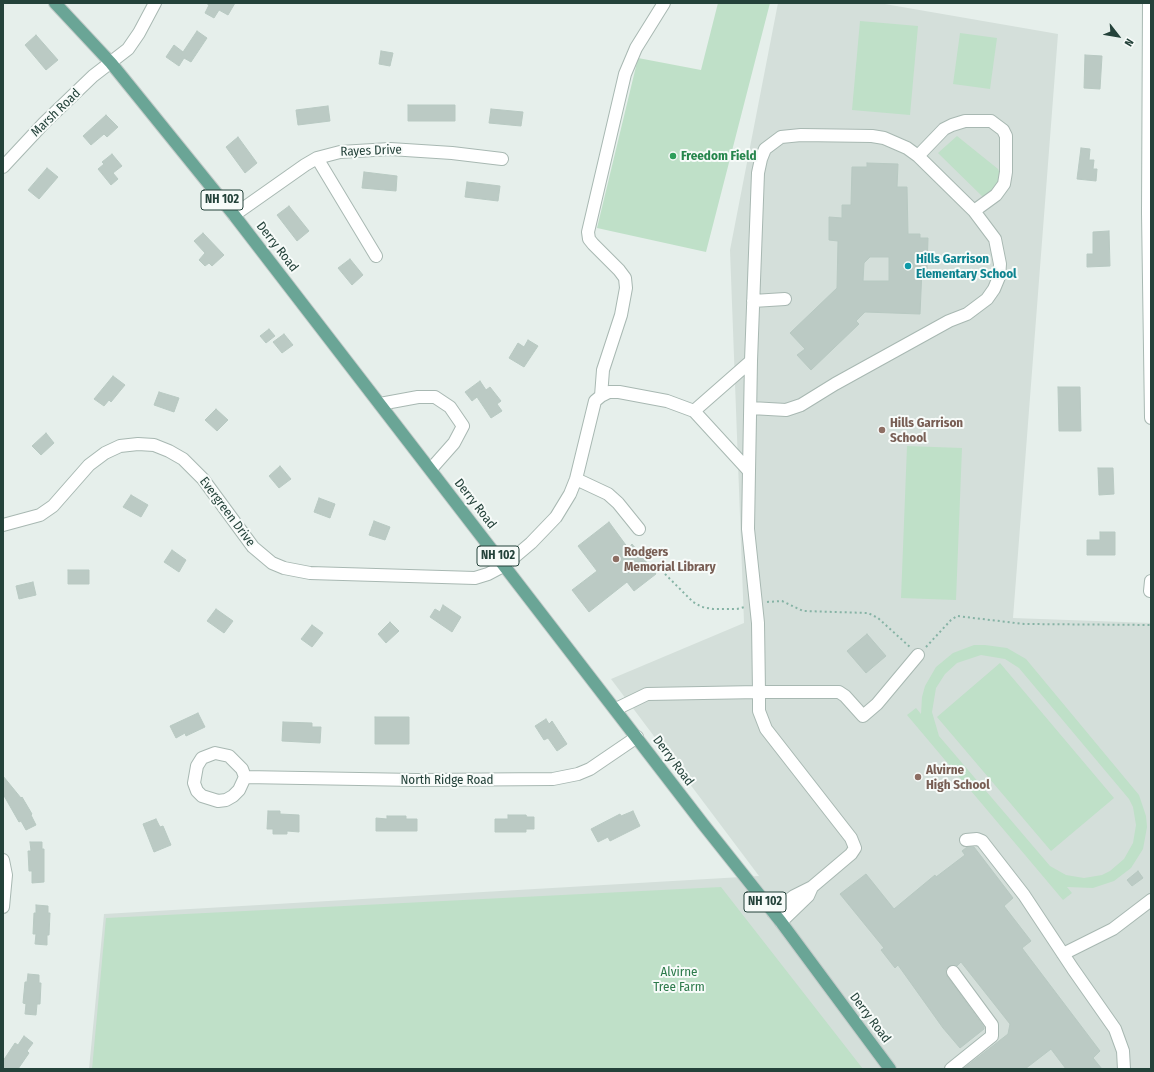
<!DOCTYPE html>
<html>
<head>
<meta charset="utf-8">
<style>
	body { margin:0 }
	#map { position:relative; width:1154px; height:1072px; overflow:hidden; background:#e6efeb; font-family:"Fira Sans Condensed",sans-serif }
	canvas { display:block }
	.frame { position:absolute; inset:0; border:4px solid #24423a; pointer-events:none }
	.north { position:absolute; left:1098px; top:16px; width:40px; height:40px; -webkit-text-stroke:3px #f7fbf9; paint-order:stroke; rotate:121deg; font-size:11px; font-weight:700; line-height:16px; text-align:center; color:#24423a }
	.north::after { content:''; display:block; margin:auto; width:14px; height:18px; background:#24423a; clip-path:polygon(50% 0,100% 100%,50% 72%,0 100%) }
</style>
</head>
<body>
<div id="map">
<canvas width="1154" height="1072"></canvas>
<div class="frame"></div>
<div class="north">N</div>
</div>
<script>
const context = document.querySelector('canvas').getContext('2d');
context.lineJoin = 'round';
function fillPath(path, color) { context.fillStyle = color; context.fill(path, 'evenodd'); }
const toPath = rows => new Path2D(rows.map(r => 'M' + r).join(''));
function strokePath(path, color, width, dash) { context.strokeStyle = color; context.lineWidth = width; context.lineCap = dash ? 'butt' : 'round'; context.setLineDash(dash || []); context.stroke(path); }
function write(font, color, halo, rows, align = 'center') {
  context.font = font + ' "Fira Sans Condensed",sans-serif'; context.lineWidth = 4; context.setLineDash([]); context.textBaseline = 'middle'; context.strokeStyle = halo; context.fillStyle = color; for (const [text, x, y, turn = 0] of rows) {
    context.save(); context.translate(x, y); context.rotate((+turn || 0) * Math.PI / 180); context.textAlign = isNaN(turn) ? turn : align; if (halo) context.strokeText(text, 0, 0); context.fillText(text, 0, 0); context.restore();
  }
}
fillPath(toPath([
	[778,3,879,3,1058,34,1013,618,1151,623,1151,1069,89,1069,104,914,759,876,611,679,744,623,730,250]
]), '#d4dfda');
fillPath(toPath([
	[718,3,770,3,706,252,597,228,638,58,701,70],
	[860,21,918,26,910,115,852,110],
	[960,33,997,38,990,89,953,84],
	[957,136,998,169,1002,179,986,200,938,153],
	[907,446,962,448,956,600,901,598],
	[974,645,985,645,1007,648,1026,659,1139,795,1146,816,1147,827,1143,849,1131,868,1114,881,1093,888,1067,887,1072,893,1063,900,907,715,916,708,921,714,922,697,925,686,936,667,953,653],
	[981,655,1005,659,1019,668,1129,799,1133,807,1136,825,1133,843,1124,859,1110,871,1102,875,1084,878,1066,875,1050,866,939,736,932,712,936,688,945,674,957,663],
	[1000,663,1114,798,1051,851,937,717],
	[721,887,863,1069,92,1069,106,918]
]), '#bfe0c8');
const building = toPath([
	[206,3,235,3,228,15,219,10,214,18,205,13,209,5,206,3],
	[197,31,207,38,191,62,184,58,179,66,166,57,174,45,183,52,197,31],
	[36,35,58,60,46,70,25,45,36,35],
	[381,51,393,53,390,66,379,64,381,51],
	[1085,55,1102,56,1100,89,1084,88,1085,55],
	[408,105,455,105,455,121,408,121,408,105],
	[328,106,330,121,298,125,296,110,328,106],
	[491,109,523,112,521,126,489,123,491,109],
	[106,115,118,127,107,137,104,134,91,145,83,136,106,115],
	[238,137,257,163,245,173,226,147,238,137],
	[1081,148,1090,149,1089,160,1094,160,1093,169,1097,169,1096,181,1077,179,1081,148],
	[112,154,122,166,113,173,118,179,111,185,98,169,104,164,102,162,112,154],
	[867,163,898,164,897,187,907,187,908,234,920,234,920,238,928,238,927,269,922,269,920,314,865,312,856,321,859,324,811,370,797,355,805,349,790,333,837,288,838,241,829,240,829,217,842,218,842,205,851,205,852,167,867,167,867,163],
	[870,257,889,257,889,281,863,281,864,263,870,257],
	[47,168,58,177,39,199,28,190,47,168],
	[364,172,397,176,396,191,362,188,364,172],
	[467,182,500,186,498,201,465,197,467,182],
	[289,206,309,231,297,241,277,215,289,206],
	[1109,231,1110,266,1087,267,1087,254,1093,254,1093,232,1109,231],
	[203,233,224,255,212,266,209,263,205,266,199,260,205,253,194,241,203,233],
	[350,259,363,275,352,285,338,268,350,259],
	[269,329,275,336,266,343,260,336,269,329],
	[284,334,293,345,282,353,273,342,284,334],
	[528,340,538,346,524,367,509,358,518,343,524,347,528,340],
	[113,376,125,385,111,402,109,400,104,406,94,399,113,376],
	[480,381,486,390,490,387,501,401,497,404,502,411,491,418,477,397,472,401,465,392,480,381],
	[1058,387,1080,387,1081,431,1059,431,1058,387],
	[159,392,179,398,174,412,154,405,159,392],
	[216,409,228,420,217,431,205,420,216,409],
	[46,433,54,443,41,455,32,446,46,433],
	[280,466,291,479,279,488,269,476,280,466],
	[1098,468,1113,468,1114,494,1099,495,1098,468],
	[131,495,148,505,141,517,123,507,131,495],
	[319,498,335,504,330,518,314,512,319,498],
	[374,521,390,527,385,540,369,535,374,521],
	[609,522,628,548,632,544,656,574,634,591,627,582,589,612,572,590,597,571,578,546,609,522],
	[1100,532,1115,532,1115,555,1087,555,1087,540,1100,540,1100,532],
	[172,550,186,560,179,572,164,562,172,550],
	[68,570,89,570,89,584,68,584,68,570],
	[33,582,36,595,19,599,16,586,33,582],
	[443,605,461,617,452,632,430,617,435,609,440,612,443,605],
	[216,609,233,621,224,633,207,621,216,609],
	[390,622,399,631,386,643,378,634,390,622],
	[312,625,323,633,312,647,301,639,312,625],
	[867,634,886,656,866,673,847,651,867,634],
	[198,713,205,727,186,736,185,733,176,738,170,726,198,713],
	[375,717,409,717,409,744,375,744,375,717],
	[546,719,549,724,552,721,567,744,557,751,548,738,544,740,535,726,546,719],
	[283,722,312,723,312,727,321,727,320,743,282,741,283,722],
	[3,776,21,798,22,797,32,814,31,815,36,825,26,830,21,821,19,822,3,794,3,776],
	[268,811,280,811,280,814,299,815,299,832,287,831,287,834,273,834,273,829,267,829,268,811],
	[633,811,640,826,610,841,608,837,598,842,591,829,620,814,621,816,633,811],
	[508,815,526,815,527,817,534,817,534,829,526,829,526,832,495,832,495,819,508,819,508,815],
	[387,816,406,816,406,819,417,819,417,831,376,831,376,818,387,819,387,816],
	[156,819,160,827,163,826,171,845,154,852,143,824,156,819],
	[30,842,42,842,42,849,44,849,44,882,32,883,32,871,29,871,28,851,31,851,30,842],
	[967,847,974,847,1013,898,1004,906,1031,941,1022,948,1100,1051,1093,1058,1102,1069,1066,1069,1051,1049,1025,1069,963,1069,1008,1034,1010,1024,961,962,957,966,949,966,946,969,947,976,984,1027,984,1029,960,1048,943,1028,898,965,895,968,881,950,884,948,840,894,866,874,894,909,935,875,936,877,965,855,962,851,967,847],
	[1138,871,1143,878,1132,886,1127,880,1138,871],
	[36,905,48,906,48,913,50,913,49,935,47,935,47,945,35,944,36,934,33,934,34,913,36,913,36,905],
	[28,974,39,975,39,983,41,983,40,1004,37,1004,36,1015,25,1014,26,1004,23,1003,25,982,27,982,28,974],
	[24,1036,33,1043,27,1051,29,1053,18,1069,3,1069,3,1061,15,1043,18,1045,24,1036]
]);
fillPath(building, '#bbcac4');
strokePath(building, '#b8c9c2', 1);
const minor = toPath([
	[1149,3,1148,213,1151,418],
	[918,156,944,129,952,125,965,121,991,121,1003,130,1006,136,1006,172,1004,184,996,195,974,211],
	[317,158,376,256],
	[3,167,44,123,93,76,128,49,139,33,155,3],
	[234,215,305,165,317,158,340,152,390,149,452,153,502,159],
	[753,301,785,299],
	[601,396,603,370,621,315,626,288,625,278,619,270,593,244,589,239,588,232,625,74,636,48,664,3],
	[380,404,418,397,435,397,450,407,463,426,454,443,431,469],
	[694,411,751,361],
	[749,471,751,361,758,173,761,159,765,149,781,137,801,135,872,136,884,138,907,148,918,156,974,211,995,239,1000,264,999,277,994,289,987,299,967,314,949,321,835,384,801,405,786,410,751,408],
	[576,479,608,494,618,503,639,529],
	[3,525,40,515,53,506,89,465,105,453,120,446,138,444,154,445,169,451,183,459,203,479,253,547,272,563,284,568,310,573,475,578,488,574,505,565,531,543,556,517,570,494,576,479,595,401,601,396,609,392,619,392,667,401,694,411,749,471,748,529,758,623,759,692,839,692,845,696,863,716,877,704,918,655],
	[1150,591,1151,581],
	[616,709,647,694,759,692,759,711,766,729,851,838,855,848,851,854,812,887,794,896,773,912],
	[245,777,239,790,233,796,226,800,218,801,202,796,197,791,194,783,197,766,202,758,215,753,229,756,242,769,245,777,416,780,553,779,578,774,590,769,637,737],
	[966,840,977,839,982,841,1024,895,1073,969,1115,1029,1123,1051,1124,1069],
	[3,860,6,875,3,907],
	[781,922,808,896,812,887],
	[1063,954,1113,929,1151,900],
	[951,1069,992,1036,992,1025,953,972]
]);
const major = toPath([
	[55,3,111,63,234,215,703,824,781,922,890,1069]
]);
strokePath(minor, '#a8b8b2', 14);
strokePath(major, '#c2cac8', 14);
strokePath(toPath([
	[665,574,693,602,702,607,713,609,737,609,745,607],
	[767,602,782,601,803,611,868,613,878,618,911,648],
	[926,647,951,620,957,616,1024,624,1151,625]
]), '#86b3a5', 2, [2, 3]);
strokePath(minor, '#fff', 12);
strokePath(major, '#6aa596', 12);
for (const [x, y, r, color] of [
	[673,156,4,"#2e9e5b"],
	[908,266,4,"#0f9aa8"],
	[882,430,4,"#8d6e63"],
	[616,559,4,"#8d6e63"],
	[918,777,4,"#8d6e63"]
]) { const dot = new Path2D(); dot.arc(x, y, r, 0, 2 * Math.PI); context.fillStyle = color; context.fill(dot); strokePath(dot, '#f7fbf9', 1.5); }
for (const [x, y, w] of [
	[222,200,42],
	[498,556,42],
	[765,902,42]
]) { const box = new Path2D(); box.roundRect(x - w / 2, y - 10, w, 20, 3); context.fillStyle = '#f7fbf9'; context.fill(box); strokePath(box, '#24423a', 1); }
write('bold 12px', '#24423a', null, [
	["NH 102",222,200],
	["NH 102",498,556],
	["NH 102",765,902]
]);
write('13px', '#24423a', '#f7fbf9', [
	["Marsh Road",56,113,-44],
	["Rayes Drive",371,151,-2],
	["Derry Road",277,247,52],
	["Derry Road",475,504,52],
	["Evergreen Drive",227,512,53],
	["Derry Road",673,761,53],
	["North Ridge Road",447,780],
	["Derry Road",870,1018,53]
]);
write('bold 13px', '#27864d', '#f7fbf9', [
	["Freedom Field",681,156]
], 'left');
write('bold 13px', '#0d838f', '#f7fbf9', [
	["Hills Garrison",916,259],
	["Elementary School",916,274]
], 'left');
write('bold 13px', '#785e54', '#f7fbf9', [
	["Hills Garrison",890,423],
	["School",890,438],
	["Rodgers",624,552],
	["Memorial Library",624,567],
	["Alvirne",926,770],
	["High School",926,785]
], 'left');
write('13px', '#2d7a4b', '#f7fbf9', [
	["Alvirne",679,972],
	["Tree Farm",679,987]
]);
</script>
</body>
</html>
